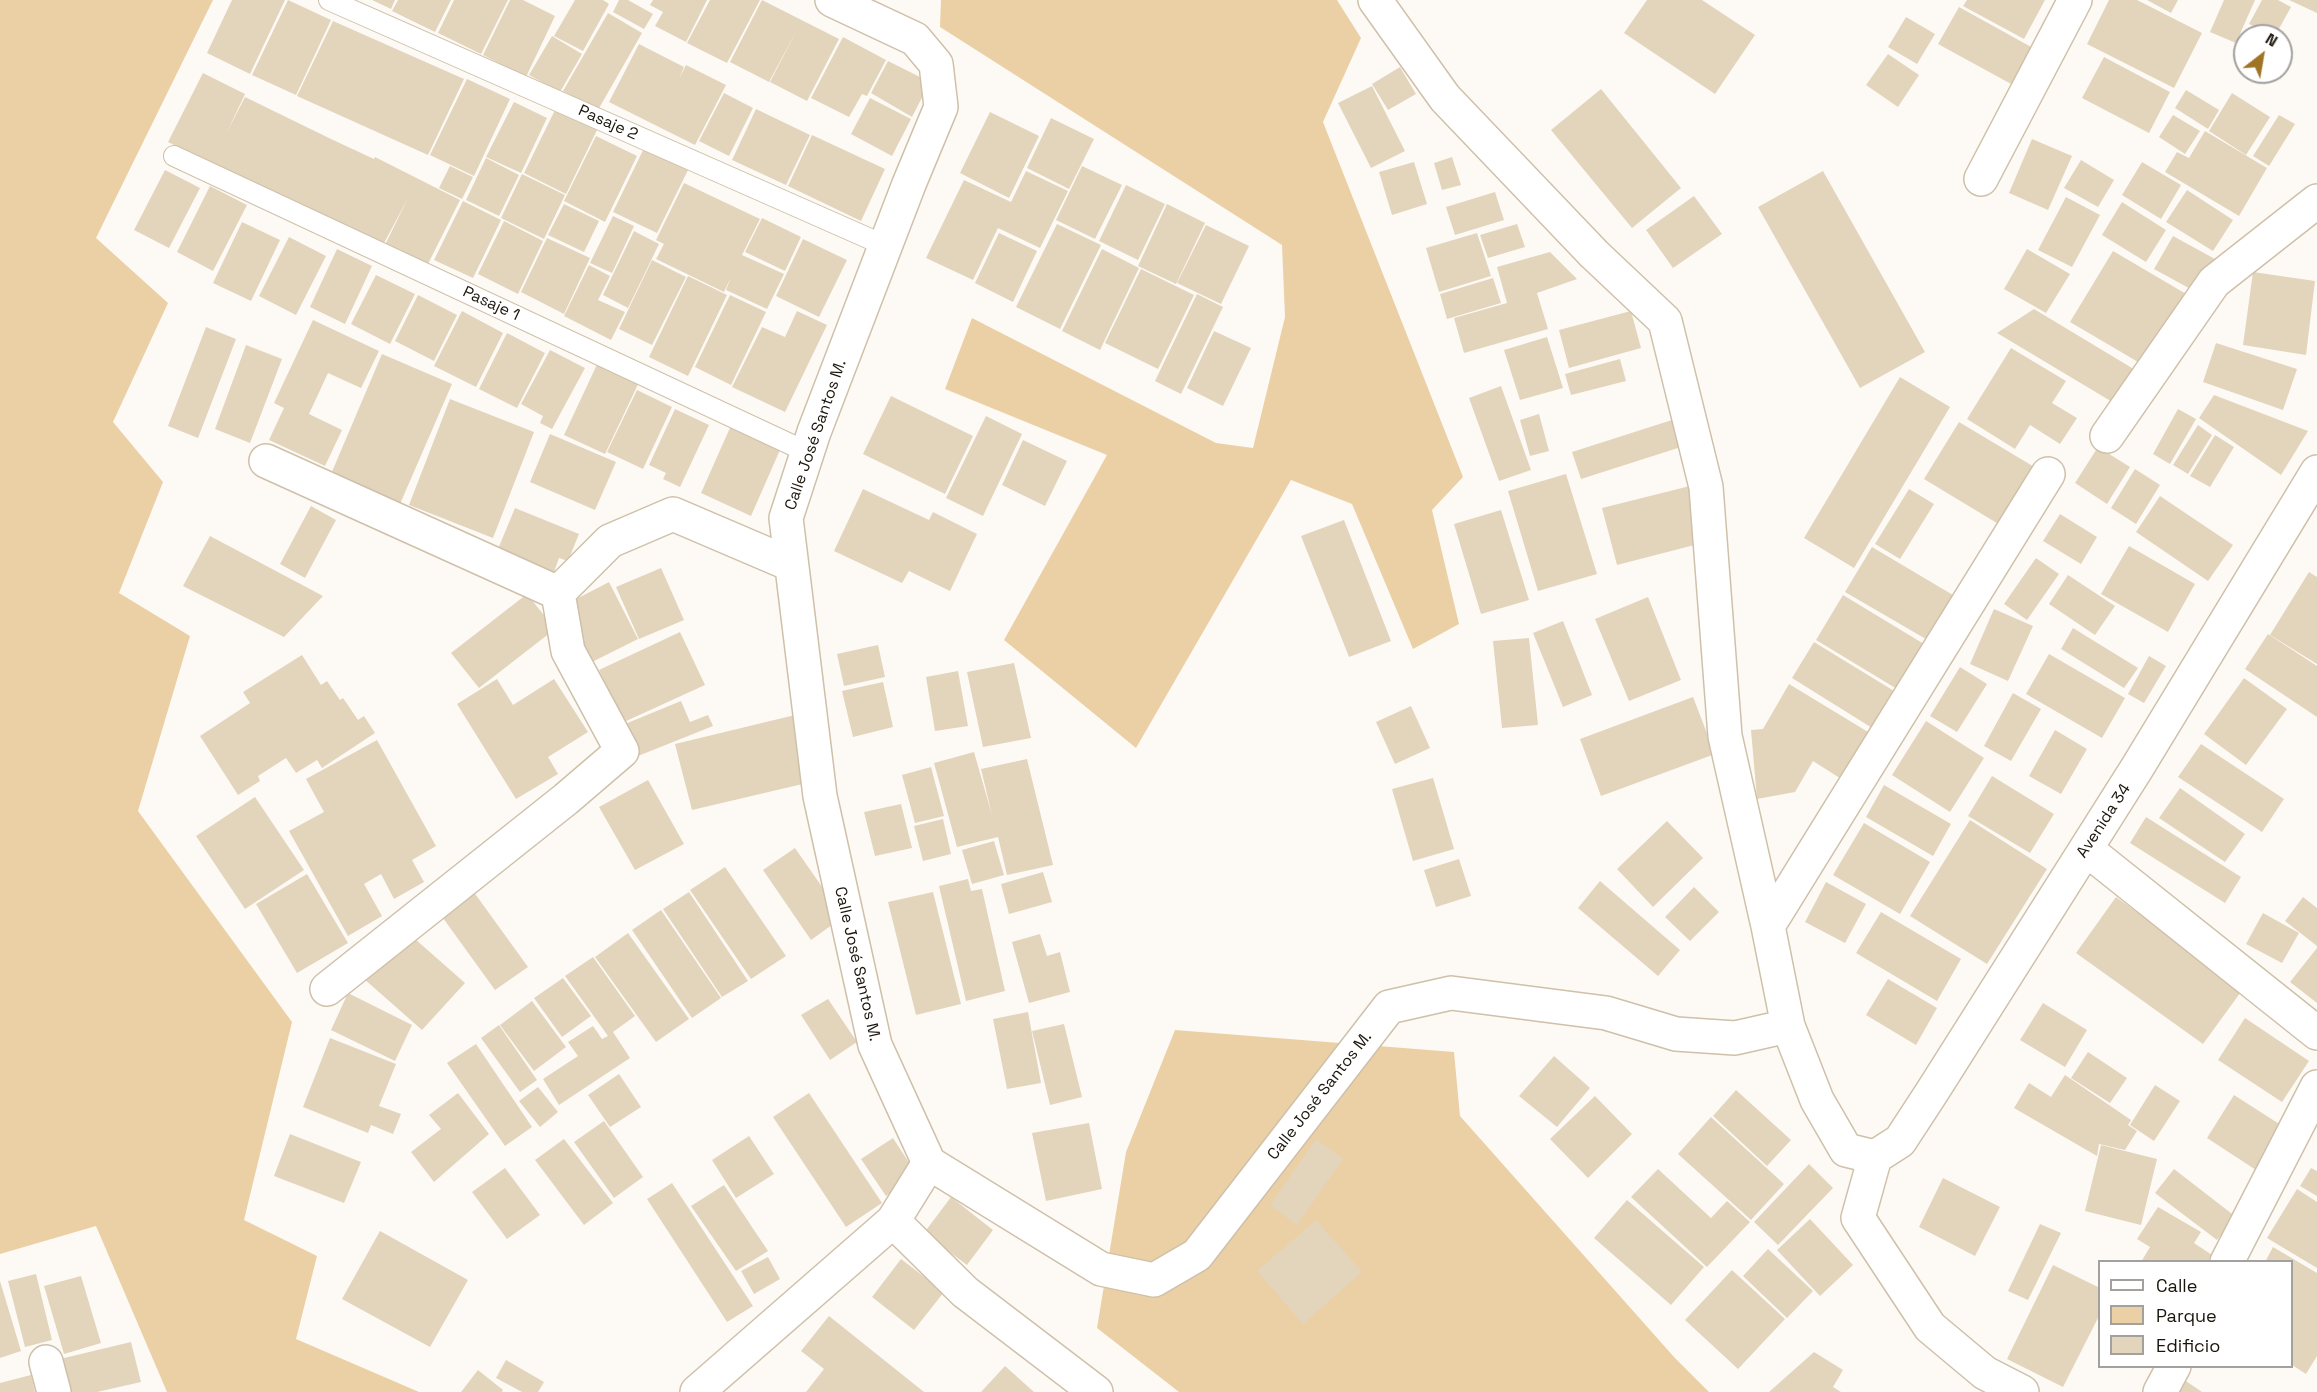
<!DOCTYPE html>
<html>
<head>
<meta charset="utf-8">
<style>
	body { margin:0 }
	#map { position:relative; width:2317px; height:1392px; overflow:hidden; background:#fdfaf5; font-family:"Space Grotesk",sans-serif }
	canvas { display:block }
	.legend { position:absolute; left:2098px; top:1260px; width:195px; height:108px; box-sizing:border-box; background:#fff; border:2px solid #a3a19e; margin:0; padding:8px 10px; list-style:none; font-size:18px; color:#1a150c }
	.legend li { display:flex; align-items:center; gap:12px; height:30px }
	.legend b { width:30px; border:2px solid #a3a19e }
	.north { position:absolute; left:2233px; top:24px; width:60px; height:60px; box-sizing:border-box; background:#fff; border:2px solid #a3a19e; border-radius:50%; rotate:31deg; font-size:16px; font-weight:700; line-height:24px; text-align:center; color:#1a150c }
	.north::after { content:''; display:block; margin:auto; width:21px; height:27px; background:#9f7424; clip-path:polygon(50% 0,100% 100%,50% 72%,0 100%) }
</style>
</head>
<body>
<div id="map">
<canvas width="2317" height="1392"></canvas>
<ul class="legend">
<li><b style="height:8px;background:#fff"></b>Calle</li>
<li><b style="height:16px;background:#ebd0a6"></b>Parque</li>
<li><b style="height:16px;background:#e3d4bc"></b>Edificio</li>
</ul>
<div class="north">N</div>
</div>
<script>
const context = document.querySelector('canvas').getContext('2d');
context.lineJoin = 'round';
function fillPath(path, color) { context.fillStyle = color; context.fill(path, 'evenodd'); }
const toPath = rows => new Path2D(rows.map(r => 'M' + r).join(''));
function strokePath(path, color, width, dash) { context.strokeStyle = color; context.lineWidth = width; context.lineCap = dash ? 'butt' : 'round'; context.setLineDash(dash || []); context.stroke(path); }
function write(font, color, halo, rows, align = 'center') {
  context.font = font + ' "Space Grotesk",sans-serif'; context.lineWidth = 5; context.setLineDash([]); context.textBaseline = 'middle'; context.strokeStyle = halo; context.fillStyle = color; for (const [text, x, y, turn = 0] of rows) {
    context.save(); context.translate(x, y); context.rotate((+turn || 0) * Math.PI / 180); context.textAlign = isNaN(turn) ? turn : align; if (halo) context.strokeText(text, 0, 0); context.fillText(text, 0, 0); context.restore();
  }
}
fillPath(toPath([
	[0,0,213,0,96,238,168,303,113,422,163,482,119,593,190,636,138,811,292,1022,244,1220,317,1256,296,1339,419,1392,167,1392,96,1226,0,1254],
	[941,0,1337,0,1361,38,1323,122,1463,477,1432,510,1459,624,1413,649,1352,504,1291,480,1136,748,1004,640,1107,455,945,389,972,318,1216,443,1253,448,1285,317,1282,245,940,27],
	[1175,1030,1454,1052,1460,1116,1674,1357,1709,1392,1179,1392,1097,1328,1126,1152]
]), '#ebd0a6');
fillPath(toPath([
	[232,0,285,0,250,74,207,53],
	[288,0,331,20,296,95,252,75],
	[372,0,395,0,391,9],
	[398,0,451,0,435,32,392,11],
	[454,0,508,0,481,54,438,33],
	[510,0,523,0,555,16,526,77,483,55],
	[575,0,603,0,609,4,583,51,554,36],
	[619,0,628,0,653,14,644,29,613,12],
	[653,0,707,0,686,42,655,26,663,12,650,5],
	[710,0,760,0,727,63,687,43],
	[762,0,839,39,807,101,770,82,798,28,769,82,730,62],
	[1647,0,1702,0,1755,35,1715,94,1624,33],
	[1967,0,2045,0,2024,39,1963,6],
	[2109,0,2137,0,2202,33,2174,88,2087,44],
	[2147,0,2178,0,2171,13],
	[2224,0,2255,0,2236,43,2210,32],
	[2262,0,2278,0,2291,7,2275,36,2249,24],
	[2289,0,2317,0,2317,13],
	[1959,7,2033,48,2013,85,1938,44],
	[608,13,642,33,598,110,563,91],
	[1906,17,1935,34,1917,64,1888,47],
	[333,21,464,79,428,155,297,96],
	[552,36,582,54,560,92,529,75],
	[843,37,886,60,867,96,862,94,849,117,811,98],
	[639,44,684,67,679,79,686,65,726,85,695,145,609,102],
	[1888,54,1919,75,1898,107,1866,85],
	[2104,57,2170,92,2149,133,2082,98],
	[888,61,930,82,912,117,871,93],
	[1400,67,1416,94,1388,110,1372,84],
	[203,73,245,94,227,132,245,97,331,139,374,159,375,157,460,200,425,270,383,249,408,198,382,247,168,142],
	[467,79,510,99,474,176,430,155],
	[1372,86,1405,151,1371,168,1338,103],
	[1601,89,1681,188,1632,228,1551,130],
	[2186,90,2219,110,2208,129,2175,108],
	[724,93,753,108,729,156,699,141],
	[2232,93,2270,117,2246,155,2209,131],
	[870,98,911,119,892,156,851,134],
	[514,102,547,118,521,173,486,157],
	[756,109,810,135,786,185,732,160],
	[555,110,597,130,566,194,524,173],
	[990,112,1039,136,1009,198,960,173],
	[2173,115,2200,131,2185,154,2159,137],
	[2279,115,2295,124,2269,166,2253,156],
	[1051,118,1094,139,1069,189,1027,168],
	[2205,131,2267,168,2239,216,2165,172,2177,152,2189,158],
	[812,135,885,169,861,221,788,186],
	[596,136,637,156,605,222,564,201],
	[2032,139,2072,156,2048,210,2009,193],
	[647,142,691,164,657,233,613,212],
	[1452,157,1461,185,1442,190,1434,163],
	[486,158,519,175,499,216,466,200],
	[2081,160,2114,180,2098,207,2064,188],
	[1414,162,1427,204,1392,215,1379,172],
	[2142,162,2181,185,2161,219,2122,195],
	[450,166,473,177,462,199,439,188],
	[1082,166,1122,185,1095,239,1056,220],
	[165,170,200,188,169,248,134,230],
	[1026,171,1068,191,1040,248,998,228,973,280,926,258,964,180,1011,202],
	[1823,171,1925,352,1860,388,1758,207],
	[522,174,565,195,544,239,501,218],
	[684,183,760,219,742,255,784,274,767,309,726,290,731,277,724,292,656,259,664,244,656,240],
	[1126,185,1165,204,1138,260,1099,241],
	[210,186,247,205,213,271,177,252],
	[2187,190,2233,220,2213,251,2166,222],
	[1495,192,1504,220,1455,235,1446,207],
	[1694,196,1722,234,1673,268,1646,230],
	[2066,197,2100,215,2072,267,2038,250],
	[463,201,501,220,473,278,434,260],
	[2122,202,2166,230,2146,262,2102,235],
	[564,204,599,221,584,252,548,235],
	[1167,204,1205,223,1176,284,1138,266],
	[613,216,634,226,612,273,590,263],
	[762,218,801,237,785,271,745,252],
	[504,221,543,241,518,294,478,274],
	[242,222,280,240,251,301,213,283],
	[1057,224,1101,245,1060,329,1016,307],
	[1517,224,1525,247,1488,258,1480,235],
	[1206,225,1249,246,1221,304,1177,283],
	[634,231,659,244,628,308,603,295],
	[999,233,1037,251,1013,302,975,283],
	[1477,233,1491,276,1439,292,1426,248],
	[2173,236,2215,259,2196,292,2154,269],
	[289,237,326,256,296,315,259,296],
	[547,238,590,258,564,314,521,292],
	[803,239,847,260,819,317,776,296],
	[337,249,372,266,345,324,310,307],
	[1102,249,1139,268,1100,350,1062,331],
	[2027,249,2070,274,2046,313,2004,289],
	[2113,251,2193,298,2150,369,2070,322],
	[1550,252,1577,279,1537,293,1548,329,1464,353,1454,318,1507,303,1497,267],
	[652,260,686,277,652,345,619,329],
	[589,265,610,276,598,300,625,312,611,340,564,316],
	[1141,269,1194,295,1158,369,1105,343],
	[2253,272,2315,281,2306,355,2243,345],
	[376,275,415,294,390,344,351,324],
	[688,276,727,295,688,376,649,357],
	[1493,278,1501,303,1447,319,1440,294],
	[1197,294,1223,307,1181,394,1155,381],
	[418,295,457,315,434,361,395,341],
	[730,295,766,312,731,385,695,367],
	[2034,309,2137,371,2119,406,1997,333],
	[462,311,503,333,476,387,434,366],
	[797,311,827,325,785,412,732,387,762,327,785,337],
	[1631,311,1641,348,1569,368,1559,330],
	[313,320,379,351,361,388,328,373,309,414,342,430,325,466,269,440,284,408,274,403],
	[206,327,236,339,198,438,168,426],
	[1214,331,1251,348,1223,406,1187,388],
	[507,333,545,353,517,408,479,389],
	[1547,337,1563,388,1520,400,1504,350],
	[2216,343,2297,369,2283,410,2203,382],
	[246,345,282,359,250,443,215,429],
	[2011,348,2066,381,2052,403,2077,418,2060,444,2030,425,2015,449,1967,419],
	[550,350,585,368,552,429,540,423,543,416,521,404],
	[382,354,452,384,400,504,331,474],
	[600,358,641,378,605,454,564,435],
	[1620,359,1626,381,1571,395,1565,374],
	[1900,377,1950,407,1854,568,1804,538],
	[1501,386,1531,470,1499,481,1469,398],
	[637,390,672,407,643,469,607,452],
	[2214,395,2308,431,2281,475,2199,418],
	[891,396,973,436,945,494,863,454],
	[450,399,534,432,493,538,409,505],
	[675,409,709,425,680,487,663,479,666,473,649,465],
	[2178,409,2196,419,2170,464,2153,454],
	[737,412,787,434,751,516,701,493],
	[1539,414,1549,451,1530,456,1520,420],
	[986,416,1022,434,983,516,946,498],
	[1672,420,1681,447,1581,479,1572,452],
	[1959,422,2041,471,2005,528,1924,479],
	[2198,425,2212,435,2188,474,2173,465],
	[550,434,616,462,595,510,530,482],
	[2215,435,2234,447,2210,487,2190,476],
	[1023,440,1067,461,1045,506,1002,485],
	[2098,447,2130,467,2107,504,2075,483],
	[2135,469,2160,485,2136,524,2111,508],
	[1566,474,1597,574,1538,591,1508,491],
	[1690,486,1706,542,1617,565,1602,508],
	[863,489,929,520,933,512,977,534,950,591,909,571,902,583,834,551],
	[1909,489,1934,504,1900,559,1875,544],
	[2160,496,2233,545,2208,581,2136,532],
	[311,506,336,520,305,578,280,564],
	[515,508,579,534,568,561,559,558,554,572,498,549],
	[1501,510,1529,600,1481,614,1454,524],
	[2060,514,2097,537,2081,564,2043,541],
	[1344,520,1391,641,1349,657,1301,536],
	[210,536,323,596,284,637,183,586],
	[2129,546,2195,584,2168,632,2101,594],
	[1872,547,1958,598,1931,642,1845,592],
	[2036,558,2059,574,2027,620,2004,604],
	[661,568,684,620,639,639,616,587],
	[2309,572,2317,577,2317,664,2270,635],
	[2068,575,2115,606,2095,635,2049,604],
	[609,582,638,639,592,662,563,606],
	[527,594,555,629,479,688,451,653],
	[1843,595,1924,644,1897,689,1816,640],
	[1648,597,1681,680,1629,701,1595,619],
	[1994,609,2033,626,2008,681,1970,664],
	[1563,621,1592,695,1563,707,1533,633],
	[2073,628,2138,668,2124,688,2061,649],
	[680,632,705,685,624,722,599,670],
	[2268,634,2317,666,2317,717,2245,669],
	[1529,638,1538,725,1502,728,1493,641],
	[1814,642,1899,694,1877,731,1792,678],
	[878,645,885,677,844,686,837,654],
	[2049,654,2125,698,2102,738,2026,694],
	[302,655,321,685,327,681,340,700,343,698,358,720,364,716,375,733,322,768,317,760,296,773,286,758,258,776,260,781,238,795,200,736,250,703,243,692],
	[2149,656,2166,666,2144,703,2128,694],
	[1014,663,1031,738,983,747,967,672],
	[1960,667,1987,684,1957,732,1930,716],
	[958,671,968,726,935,731,926,677],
	[2244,678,2287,709,2246,765,2204,734],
	[497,679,513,705,554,679,588,732,548,757,558,774,516,799,457,704],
	[883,682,893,727,853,737,842,691],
	[1789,684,1873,735,1846,782,1813,761,1795,792,1757,799,1751,730,1763,729],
	[2013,693,2041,709,2011,761,1984,746],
	[1693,697,1715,754,1601,796,1580,739],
	[681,701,690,722,708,715,713,726,638,756,625,724],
	[1411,706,1430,748,1395,764,1376,722],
	[795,715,811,782,692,810,675,744],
	[1926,721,1984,758,1950,812,1892,775],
	[2055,730,2087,749,2061,794,2029,776],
	[377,740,436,846,412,860,424,882,394,899,381,874,364,884,382,916,348,936,289,831,324,812,306,779],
	[2201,744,2284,799,2262,832,2178,777],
	[974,752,992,815,981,769,1027,759,1053,865,1007,875,998,837,957,847,934,763],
	[931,767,944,816,915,823,902,775],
	[1992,776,2054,814,2030,853,1968,816],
	[1433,778,1454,849,1413,861,1392,789],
	[648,780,684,844,635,870,599,807],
	[1884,785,1951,824,1933,856,1866,817],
	[2180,788,2245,834,2225,862,2159,818],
	[255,797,304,870,245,909,196,836],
	[901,804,912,848,875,856,864,812],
	[2146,817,2241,877,2225,903,2130,843],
	[943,819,951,854,923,861,914,826],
	[1970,820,2047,869,1987,964,1910,916],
	[1667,821,1703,858,1653,907,1617,869],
	[1864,823,1930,862,1900,914,1833,875],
	[994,841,1004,875,972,884,962,850],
	[795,848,843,917,811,940,763,870],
	[1459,859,1471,896,1436,907,1424,870],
	[725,867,786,956,751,979,690,890],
	[1043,872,1052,902,1009,914,1001,884],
	[307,874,348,943,297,973,256,904],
	[968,879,971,891,982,889,1005,991,966,1001,939,886],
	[1600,881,1680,950,1658,976,1578,908],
	[1826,882,1866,904,1845,943,1805,922],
	[468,884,528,967,495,990,435,907],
	[1694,887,1719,912,1690,941,1665,917],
	[689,892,748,981,722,997,663,909],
	[933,892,961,1004,916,1015,888,902],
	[2116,897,2243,989,2203,1044,2076,953],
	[2303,897,2317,908,2317,946,2285,921],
	[661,910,721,998,692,1018,632,930],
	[1881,912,1961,959,1937,1001,1856,953],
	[2263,913,2299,933,2282,963,2246,944],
	[406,931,465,983,422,1030,363,978],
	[628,933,689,1019,656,1042,595,957],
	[1040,934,1047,956,1060,952,1070,992,1029,1003,1012,942],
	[2317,948,2317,1003,2290,982],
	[593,957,635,1016,613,1032,630,1058,559,1105,543,1079,578,1056,568,1042,593,1026,602,1039,608,1036,565,976],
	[563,978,591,1016,562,1037,534,998],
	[1888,979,1937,1008,1916,1045,1866,1015],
	[348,993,412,1025,395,1061,331,1030],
	[828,999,857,1042,830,1060,801,1015],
	[532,1001,566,1047,534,1071,500,1025],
	[2043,1003,2087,1030,2065,1067,2020,1040],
	[1028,1012,1041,1083,1007,1089,993,1019],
	[2245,1018,2309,1061,2282,1102,2218,1060],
	[1064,1024,1082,1097,1050,1105,1032,1031],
	[499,1025,537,1080,520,1092,481,1038],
	[330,1038,396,1064,379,1106,401,1114,393,1134,371,1125,368,1133,303,1107],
	[476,1044,532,1127,505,1146,447,1063],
	[2088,1052,2127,1078,2110,1103,2071,1078],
	[1554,1056,1590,1088,1557,1127,1519,1096],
	[619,1074,641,1107,610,1127,588,1095],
	[2065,1075,2131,1120,2128,1125,2137,1131,2125,1150,2099,1144,2097,1156,2014,1108,2029,1083,2051,1097],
	[2155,1085,2180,1101,2154,1141,2130,1125],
	[538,1087,558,1112,540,1127,519,1101],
	[1736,1090,1791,1140,1767,1166,1713,1116],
	[458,1093,489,1134,434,1182,411,1152,441,1129,429,1115],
	[809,1093,882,1203,846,1227,773,1117],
	[2234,1095,2284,1127,2256,1170,2207,1138],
	[1595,1096,1632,1134,1588,1178,1550,1139],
	[1711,1117,1784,1184,1751,1220,1678,1154],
	[604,1121,643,1177,614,1198,574,1142],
	[1089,1123,1102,1189,1046,1201,1032,1133],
	[290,1134,361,1162,344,1203,274,1176],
	[749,1136,774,1174,736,1198,712,1160],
	[893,1138,917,1175,886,1196,861,1159],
	[564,1139,613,1203,584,1225,535,1160],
	[1316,1139,1343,1159,1297,1225,1270,1205],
	[2101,1145,2157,1159,2141,1225,2085,1211],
	[1809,1164,1833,1188,1778,1245,1754,1222],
	[505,1168,540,1215,507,1239,472,1192],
	[2311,1168,2317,1171,2317,1196,2300,1186],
	[1658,1169,1711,1218,1727,1201,1750,1222,1707,1267,1631,1197],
	[2174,1169,2236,1217,2217,1240,2155,1193],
	[1943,1178,2000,1207,1975,1256,1919,1227],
	[672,1183,753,1306,727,1322,647,1199],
	[724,1185,768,1251,736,1271,691,1206],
	[2297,1189,2317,1202,2317,1268,2267,1238],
	[951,1197,993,1230,967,1265,924,1233],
	[1627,1200,1704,1267,1671,1305,1594,1238],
	[2158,1207,2201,1232,2194,1243,2212,1255,2208,1262,2141,1262,2150,1247,2137,1239],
	[1810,1219,1853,1265,1820,1296,1777,1250],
	[1316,1220,1362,1272,1303,1324,1257,1271],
	[2040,1224,2061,1233,2028,1300,2008,1291],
	[380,1231,468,1280,430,1347,342,1299],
	[2273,1247,2317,1273,2317,1356,2306,1374,2292,1365,2292,1262,2265,1262],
	[1768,1249,1813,1291,1787,1318,1743,1276],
	[768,1257,780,1279,754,1294,741,1271],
	[901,1259,944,1292,914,1330,872,1297],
	[2053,1265,2100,1288,2100,1314,2063,1387,2007,1359],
	[1732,1270,1785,1319,1738,1369,1685,1320],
	[36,1274,52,1340,25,1347,8,1281],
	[81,1276,101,1343,64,1354,44,1286],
	[0,1281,21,1351,0,1358],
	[829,1316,924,1392,806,1392,824,1369,801,1351],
	[131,1342,141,1382,97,1392,68,1392,60,1359],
	[1814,1352,1843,1370,1833,1387,1841,1392,1769,1392],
	[506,1360,544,1382,538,1392,522,1392,496,1378],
	[1005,1366,1034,1392,981,1392],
	[478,1370,503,1390,502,1392,461,1392],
	[31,1375,35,1392,0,1392,0,1383],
	[2183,1379,2202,1392,2174,1392]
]), '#e3d4bc');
const lane = toPath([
	[329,0,886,246],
	[174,156,807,452]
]);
const street = toPath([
	[832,0,915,39,936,64,941,107,909,184,814,432,786,518,820,796,875,1045,929,1163,1101,1269,1154,1280,1197,1255,1389,1007,1451,993,1606,1013,1676,1034,1735,1038,1788,1026],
	[1375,0,1445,98,1594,254,1665,321,1706,487,1725,736,1768,926,1788,1026,1817,1100,1846,1150,1875,1157],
	[1981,179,2075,0],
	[2107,436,2214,282,2317,201],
	[266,461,558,593],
	[558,593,610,541,673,514,790,564],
	[2086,849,2317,1033],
	[1768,926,2048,474],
	[327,989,566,799,622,751,568,651,558,593],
	[1875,1157,1900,1141,1932,1092,2137,768,2317,472],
	[1875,1157,1858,1218,1930,1327,1985,1373,2022,1392],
	[893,1221,965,1292,1096,1392],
	[2227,1262,2317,1087],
	[46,1362,54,1392],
	[697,1392,893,1221,929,1163],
	[2160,1392,2174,1366]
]);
strokePath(lane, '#cfc0a9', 22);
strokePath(street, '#cfc0a9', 36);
strokePath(lane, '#fff', 20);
strokePath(street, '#fff', 33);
write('16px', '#1a150c', '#fff', [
	["Pasaje 2",608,123,24],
	["Pasaje 1",491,304,25],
	["Calle José Santos M.",816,435,-71],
	["Avenida 34",2104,821,-57],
	["Calle José Santos M.",857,964,77],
	["Calle José Santos M.",1320,1096,-52]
]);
</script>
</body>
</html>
